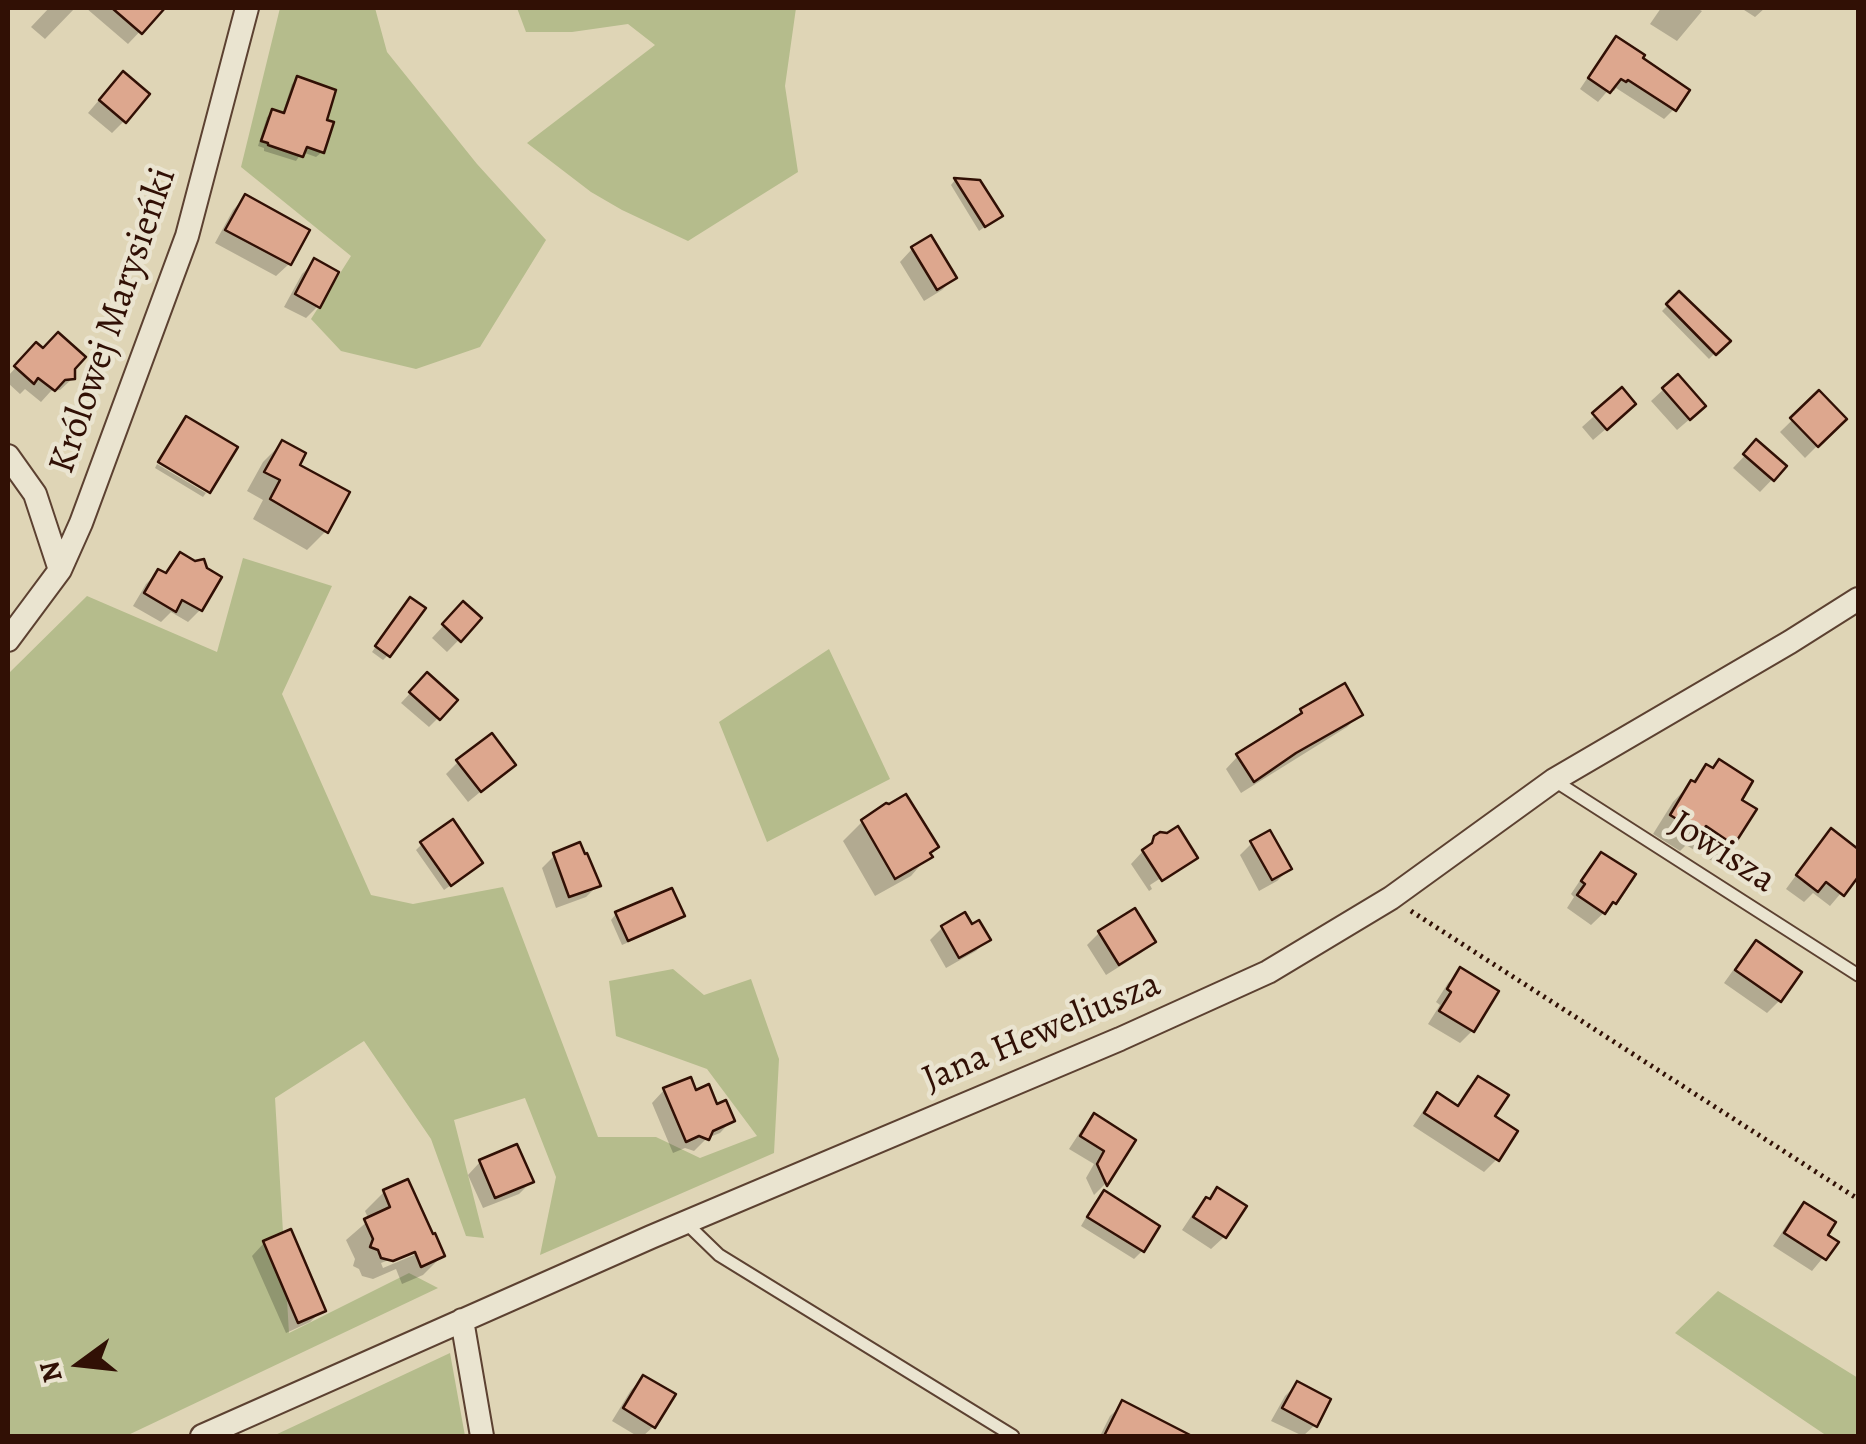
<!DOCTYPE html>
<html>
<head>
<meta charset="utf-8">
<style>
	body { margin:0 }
	#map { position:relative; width:1866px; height:1444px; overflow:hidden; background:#dfd5b6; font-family:Alegreya,serif }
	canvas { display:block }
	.frame { position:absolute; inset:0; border:10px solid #311005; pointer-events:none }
	.north { position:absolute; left:30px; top:1314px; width:100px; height:100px; -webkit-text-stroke:8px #eae4d0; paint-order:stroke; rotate:255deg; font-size:28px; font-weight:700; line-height:40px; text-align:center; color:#311005 }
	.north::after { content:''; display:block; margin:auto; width:35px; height:45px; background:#311005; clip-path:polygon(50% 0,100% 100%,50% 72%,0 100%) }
</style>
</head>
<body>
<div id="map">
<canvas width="1866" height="1444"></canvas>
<div class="frame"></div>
<div class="north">N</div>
</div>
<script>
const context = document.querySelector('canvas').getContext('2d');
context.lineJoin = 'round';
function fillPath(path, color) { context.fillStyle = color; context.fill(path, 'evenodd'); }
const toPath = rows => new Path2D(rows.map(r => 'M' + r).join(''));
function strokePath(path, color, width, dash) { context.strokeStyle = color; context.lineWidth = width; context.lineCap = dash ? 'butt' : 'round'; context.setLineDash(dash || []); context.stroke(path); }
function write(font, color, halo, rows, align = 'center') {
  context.font = font + ' Alegreya,serif'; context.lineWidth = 9; context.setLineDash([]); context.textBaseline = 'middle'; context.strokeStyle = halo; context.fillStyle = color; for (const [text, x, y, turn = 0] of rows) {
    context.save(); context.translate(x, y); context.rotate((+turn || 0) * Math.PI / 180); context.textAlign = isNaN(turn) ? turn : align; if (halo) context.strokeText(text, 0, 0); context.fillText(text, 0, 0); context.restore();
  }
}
fillPath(toPath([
	[280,8,375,8,387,52,477,164,546,240,480,347,416,369,341,351,311,319,351,256,241,167],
	[517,8,796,8,785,86,798,172,688,241,622,210,591,192,527,143,655,45,628,24,572,32,526,32],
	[243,558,332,586,282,694,371,895,413,904,503,887,598,1137,656,1137,700,1158,757,1136,707,1069,616,1036,609,981,673,969,704,995,751,979,779,1059,774,1153,540,1255,556,1177,525,1098,454,1120,484,1238,466,1236,431,1139,364,1041,275,1098,289,1333,409,1273,438,1288,126,1436,8,1436,8,674,87,596,217,652],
	[829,649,890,779,767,842,719,722],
	[1718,1291,1858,1378,1858,1436,1827,1436,1675,1333],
	[450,1353,465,1436,273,1436]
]), '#b5bc8c');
fillPath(toPath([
	[49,8,75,8,45,39,31,27],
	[86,8,162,8,128,44],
	[1661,8,1696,8,1702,11,1677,41,1650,24],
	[1741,8,1765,8,1755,17],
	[1617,39,1674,109,1664,119,1616,88,1614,91,1610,88,1598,102,1580,89,1607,49],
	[297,79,324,121,322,152,316,157,302,152,296,161,264,151,264,148,258,146,267,117,273,112,282,115,292,84],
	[111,86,124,121,112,133,88,113],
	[955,180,978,182,1000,216,979,231,951,185],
	[245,197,307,231,289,264,276,276,215,243,233,210],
	[912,249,954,278,942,290,924,301,900,262],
	[314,262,318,306,306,318,284,307,302,274],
	[1679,294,1727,341,1709,359,1662,311],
	[36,346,73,368,73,378,60,390,51,391,41,402,25,389,20,394,8,383,8,376],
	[1664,389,1691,418,1677,430,1651,401],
	[1622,391,1621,416,1593,440,1582,427],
	[1819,394,1844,419,1805,458,1780,432],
	[282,443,297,466,326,531,307,550,253,519,263,500,247,491,263,462],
	[1757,443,1784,467,1760,492,1733,468],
	[157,464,206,493,203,497,155,468],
	[180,555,200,610,188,622,171,612,161,622,133,606,146,584,158,572,163,575],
	[405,605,388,655,383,660,372,652],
	[463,605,479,619,447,652,432,638],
	[427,675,455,701,429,727,401,703],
	[1301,711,1359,715,1347,727,1241,793,1226,769,1238,756,1288,725],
	[458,762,513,765,468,802,446,774],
	[1719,762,1739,801,1732,843,1714,862,1686,845,1680,851,1653,834,1673,802,1688,786,1706,767,1711,770],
	[862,822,936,847,911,876,875,896,843,841],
	[1155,838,1195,857,1184,868,1184,863,1150,885,1152,889,1149,891,1131,864],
	[1252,843,1289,869,1277,881,1259,891,1240,855],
	[422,844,475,868,444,890,416,850],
	[1819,844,1858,867,1858,873,1830,906,1813,893,1804,902,1786,889],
	[1601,855,1632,875,1614,903,1591,925,1567,908,1574,897,1571,894,1589,867],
	[554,856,598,885,586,897,556,908,542,868],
	[616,914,682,916,677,921,622,945,611,920],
	[942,928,971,928,988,939,976,951,946,968,930,940],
	[1099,933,1153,941,1141,953,1106,975,1087,945],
	[1756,943,1798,973,1779,1001,1767,1013,1724,983,1744,955],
	[1461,970,1472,1031,1460,1043,1428,1024,1440,1005,1436,1002,1448,983],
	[1478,1079,1492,1117,1497,1159,1484,1172,1413,1126,1425,1108,1437,1096,1456,1108,1466,1091],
	[664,1090,694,1093,732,1120,720,1133,707,1138,694,1151,685,1148,673,1153,652,1103],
	[1094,1117,1132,1141,1105,1184,1094,1195,1086,1178,1094,1164,1069,1149,1082,1129],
	[480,1162,531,1182,519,1194,483,1208,468,1175],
	[1218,1191,1243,1206,1224,1237,1211,1249,1182,1230,1194,1212],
	[384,1192,442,1256,423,1275,402,1284,396,1269,373,1279,362,1276,359,1269,353,1266,355,1259,346,1240,369,1220,365,1211],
	[414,1250,414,1255,383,1268,381,1263],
	[1104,1194,1143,1250,1134,1259,1081,1226,1095,1202],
	[1805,1205,1824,1236,1835,1243,1812,1271,1773,1246,1792,1217],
	[264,1243,323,1310,310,1322,286,1333,252,1256],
	[643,1378,653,1427,643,1436,637,1436,612,1421,631,1390],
	[1297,1384,1315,1425,1303,1436,1271,1421,1285,1396],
	[1123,1404,1186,1436,1100,1436,1110,1416]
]), '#0003');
const building = toPath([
	[112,8,165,8,142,34,112,8],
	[1616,36,1645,55,1643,58,1690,90,1676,111,1628,80,1626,82,1621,79,1610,93,1588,78,1616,36],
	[123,71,150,94,126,123,99,100,123,71],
	[297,76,336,90,327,120,334,122,324,153,307,147,303,157,268,145,268,143,261,141,272,109,284,113,297,76],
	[954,178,980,180,1003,216,985,227,954,178],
	[245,194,310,230,291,265,225,230,245,194],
	[931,235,957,278,937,290,911,247,931,235],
	[314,258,339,272,320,308,295,294,314,258],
	[1679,291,1731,341,1716,355,1666,304,1679,291],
	[58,332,86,357,75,369,75,379,65,380,55,391,38,378,34,384,14,366,36,342,43,348,58,332],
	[1678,374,1706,406,1690,420,1662,388,1678,374],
	[1622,387,1636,404,1607,430,1592,413,1622,387],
	[1819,390,1847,419,1818,447,1790,418,1819,390],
	[186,416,238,447,210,493,158,462,186,416],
	[1756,439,1787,466,1774,481,1743,454,1756,439],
	[282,440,306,453,300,465,350,492,328,533,270,499,280,480,264,472,282,440],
	[180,552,195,561,204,559,207,568,222,577,202,611,182,600,176,612,144,593,158,569,166,573,180,552],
	[410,597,426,608,390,657,375,646,410,597],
	[463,601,482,618,461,642,442,624,463,601],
	[427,672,458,700,440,720,409,692,427,672],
	[1345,683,1363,715,1296,753,1254,782,1236,754,1302,713,1300,709,1345,683],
	[492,733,516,765,481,792,456,760,492,733],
	[1719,759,1753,781,1742,800,1757,809,1734,845,1706,826,1701,834,1670,815,1691,780,1695,782,1706,764,1713,768,1719,759],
	[906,794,939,847,930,853,933,857,895,879,861,820,886,803,889,804,906,794],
	[453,819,483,863,451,886,420,842,453,819],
	[1178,826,1198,858,1162,881,1142,850,1152,843,1154,836,1160,832,1167,833,1178,826],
	[1831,828,1858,849,1858,877,1844,896,1826,882,1818,892,1796,875,1831,828],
	[1270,830,1292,869,1272,880,1250,841,1270,830],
	[580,842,585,854,587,853,601,886,569,897,553,853,580,842],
	[1601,852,1636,874,1616,904,1613,902,1605,914,1577,895,1585,884,1581,881,1601,852],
	[672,888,685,916,628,941,615,912,672,888],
	[1135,908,1156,942,1119,965,1098,931,1135,908],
	[965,912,972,924,979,920,991,940,959,958,941,926,965,912],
	[1756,940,1802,972,1781,1002,1735,970,1756,940],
	[1460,967,1499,991,1474,1032,1439,1011,1451,992,1447,989,1460,967],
	[1478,1076,1509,1095,1495,1116,1518,1131,1499,1161,1424,1113,1437,1092,1458,1106,1478,1076],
	[691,1077,696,1090,709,1084,717,1104,726,1100,735,1121,713,1131,709,1140,699,1136,686,1142,663,1088,691,1077],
	[1094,1113,1136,1140,1107,1186,1097,1164,1104,1151,1080,1136,1094,1113],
	[517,1144,534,1182,495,1198,479,1160,517,1144],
	[408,1179,433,1234,435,1233,445,1256,421,1267,415,1252,393,1261,381,1258,378,1250,370,1247,373,1239,364,1219,390,1207,383,1190,408,1179],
	[1217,1187,1247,1206,1226,1238,1193,1217,1206,1197,1210,1199,1217,1187],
	[1104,1190,1160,1226,1144,1252,1087,1217,1104,1190],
	[1804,1202,1836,1222,1828,1235,1839,1242,1826,1260,1784,1233,1804,1202],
	[291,1229,326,1311,298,1323,263,1241,291,1229],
	[643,1375,676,1394,655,1428,623,1408,643,1375],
	[1297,1381,1331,1399,1317,1427,1282,1408,1297,1381],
	[1122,1400,1192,1436,1104,1436,1122,1400]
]);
fillPath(building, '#dda78e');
strokePath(building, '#311005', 2.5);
const lane = toPath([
	[1555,781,1858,975],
	[686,1223,719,1255,1013,1436]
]);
const street = toPath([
	[8,456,35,494,60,570],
	[8,640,60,570,81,523,187,236,247,8],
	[462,1320,482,1436],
	[202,1436,651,1237,1120,1039,1268,972,1391,898,1554,780,1790,642,1858,599]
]);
strokePath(lane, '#5c4131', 15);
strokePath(street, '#5c4131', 26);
strokePath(toPath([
	[1411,911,1858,1199]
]), '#311005', 5, [2.5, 5]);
strokePath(lane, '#eae4d0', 11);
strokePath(street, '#eae4d0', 22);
write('38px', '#311005', '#eae4d0', [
	["Królowej Marysieńki",114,321,-71],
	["Jowisza",1722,853,33],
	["Jana Heweliusza",1042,1033,-23]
]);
</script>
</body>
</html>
